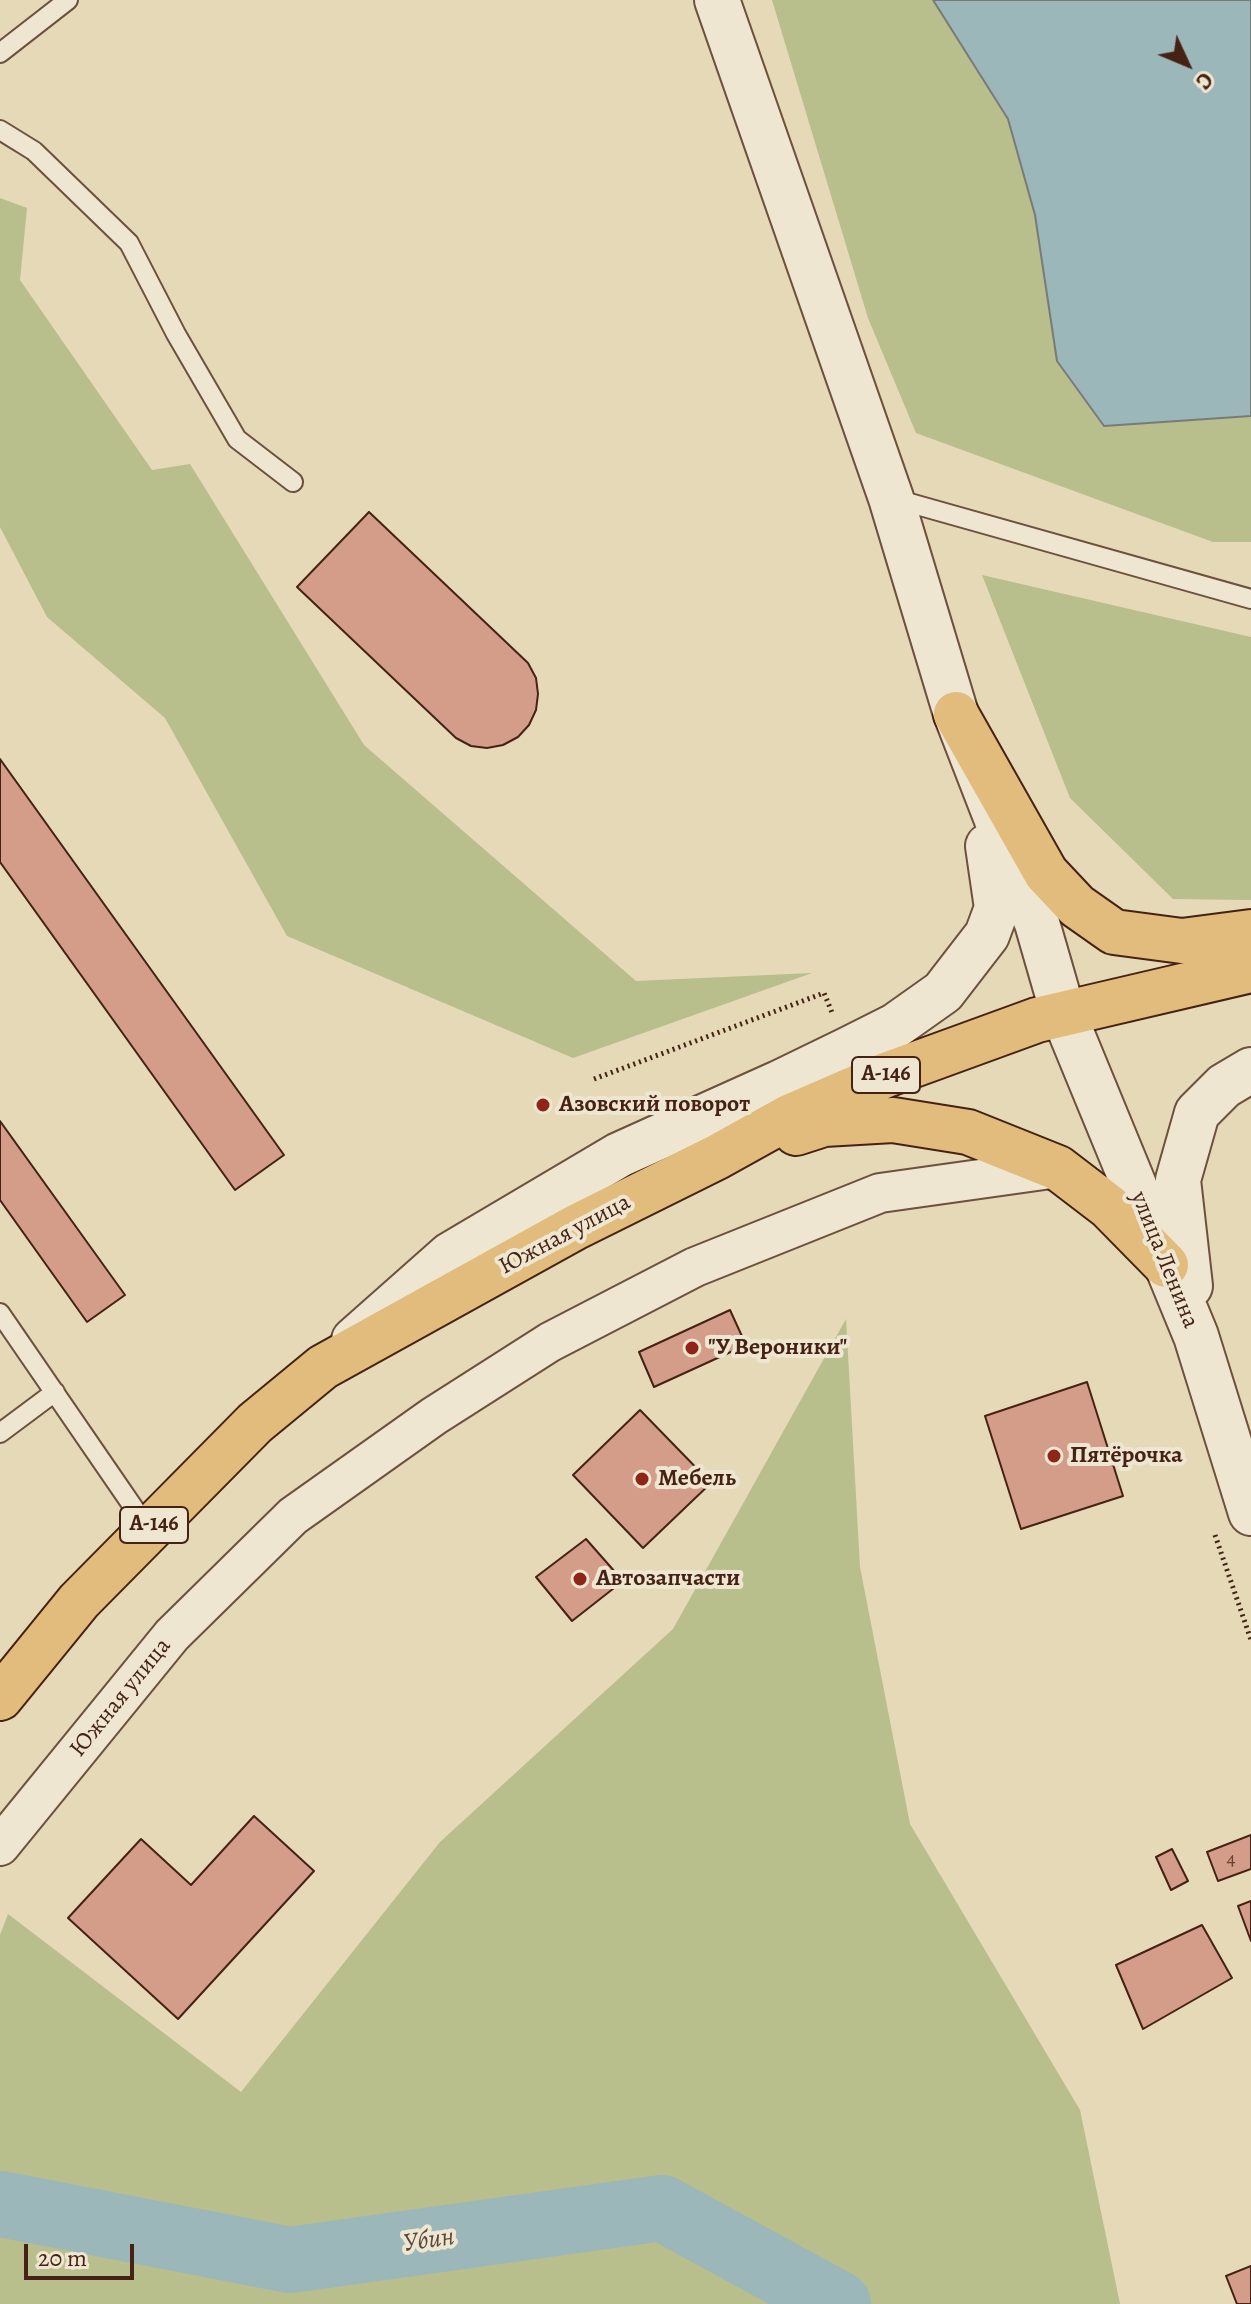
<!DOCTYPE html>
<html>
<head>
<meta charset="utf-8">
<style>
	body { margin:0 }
	#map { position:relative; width:1251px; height:2304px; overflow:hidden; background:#e5d9b7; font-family:Alegreya,serif }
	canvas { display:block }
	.north { position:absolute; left:1147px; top:24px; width:80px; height:80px; -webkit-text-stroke:6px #eee6d0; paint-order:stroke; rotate:134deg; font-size:22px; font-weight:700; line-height:32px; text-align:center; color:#452214 }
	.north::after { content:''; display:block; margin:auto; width:28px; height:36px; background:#452214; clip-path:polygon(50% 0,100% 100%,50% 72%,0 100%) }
	.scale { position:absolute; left:24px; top:2244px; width:110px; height:36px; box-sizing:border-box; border:4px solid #452214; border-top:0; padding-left:10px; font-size:24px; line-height:28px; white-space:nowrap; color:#452214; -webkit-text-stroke:6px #eee6d0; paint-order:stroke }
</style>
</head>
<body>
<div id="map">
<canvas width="1251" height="2304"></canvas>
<div class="north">С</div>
<div class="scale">20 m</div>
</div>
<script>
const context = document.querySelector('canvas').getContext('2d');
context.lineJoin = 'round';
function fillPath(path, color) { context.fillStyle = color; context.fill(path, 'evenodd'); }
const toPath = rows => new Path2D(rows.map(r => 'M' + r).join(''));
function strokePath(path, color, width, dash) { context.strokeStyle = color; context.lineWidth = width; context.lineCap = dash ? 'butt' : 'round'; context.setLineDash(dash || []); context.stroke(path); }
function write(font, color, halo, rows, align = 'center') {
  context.font = font + ' Alegreya,serif'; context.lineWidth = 8; context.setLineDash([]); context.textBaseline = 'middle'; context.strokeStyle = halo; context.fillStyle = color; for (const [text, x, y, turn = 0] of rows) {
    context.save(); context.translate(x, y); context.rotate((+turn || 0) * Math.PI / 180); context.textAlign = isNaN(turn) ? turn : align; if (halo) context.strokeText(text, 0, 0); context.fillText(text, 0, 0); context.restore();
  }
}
fillPath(toPath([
	[772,0,933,0,1008,119,1035,215,1104,426,1251,416,1251,542,1213,542,916,433,868,318],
	[0,198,27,208,20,280,152,470,190,464,364,745,636,981,812,973,573,1058,287,936,165,718,47,617,0,527],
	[982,575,1251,637,1251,900,1173,899,1070,798],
	[846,1319,860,1567,910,1824,1080,2110,1120,2304,0,2304,0,1935,8,1914,241,2092,440,1842,673,1629]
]), '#b8be8c');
const water = toPath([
	[933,0,1251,0,1251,416,1104,426,1057,361,1035,215,1008,119,933,0]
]);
fillPath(water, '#9bb7ba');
strokePath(water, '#797b78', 2);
strokePath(toPath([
	[0,2204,290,2260,662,2208,838,2304]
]), '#9bb7ba', 66);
const building = toPath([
	[369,512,528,663,536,678,538,694,536,710,529,725,518,737,503,745,487,748,471,746,456,738,297,587,369,512],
	[0,759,284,1155,235,1190,0,862,0,759],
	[0,1121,125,1295,87,1322,0,1200,0,1121],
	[730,1310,746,1345,654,1387,639,1352,730,1310],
	[1087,1382,1123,1496,1021,1529,985,1416,1087,1382],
	[640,1410,711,1483,643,1548,573,1475,640,1410],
	[586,1539,623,1581,572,1621,536,1577,586,1539],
	[254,1816,314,1871,178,2019,68,1918,141,1839,191,1885,254,1816],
	[1251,1835,1251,1869,1218,1881,1207,1852,1251,1835],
	[1172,1849,1188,1881,1171,1890,1156,1857,1172,1849],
	[1251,1901,1251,1941,1238,1906,1251,1901],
	[1202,1925,1232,1978,1143,2029,1116,1965,1202,1925],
	[1251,2266,1251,2304,1237,2304,1226,2276,1251,2266]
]);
fillPath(building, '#d49d8a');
strokePath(building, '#452214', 2);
const service = toPath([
	[0,53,68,0],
	[0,130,34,151,129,243,176,334,237,439,293,482],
	[892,498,1251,599],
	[0,1313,149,1530],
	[0,1433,55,1392]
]);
const minor = toPath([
	[0,1846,172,1635,293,1516,434,1416,550,1342,695,1267,880,1193,1058,1168]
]);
const tertiary = toPath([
	[717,0,891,498,956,714,1037,923,1063,1013,1196,1336,1251,1513],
	[1190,1286,1178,1180,1197,1113,1224,1086,1251,1070],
	[354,1340,450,1255,619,1155,779,1083,847,1050,895,1026,943,992,987,935,997,908,988,846]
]);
const trunk = toPath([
	[956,714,1046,873,1077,906,1114,932,1182,941,1251,932],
	[796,1133,824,1124,893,1120,968,1132,1058,1168,1109,1207,1166,1265],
	[0,1698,79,1601,255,1423,323,1367,576,1227,717,1157,789,1117,886,1075,1037,1020,1251,970]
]);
strokePath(service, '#6d503d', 22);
strokePath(minor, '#6d503d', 42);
strokePath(tertiary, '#6d503d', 48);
strokePath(trunk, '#452214', 48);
strokePath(toPath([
	[594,1079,824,993,833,1015],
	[1215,1535,1251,1640]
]), '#452214', 5, [2, 4]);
strokePath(service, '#eee6d0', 18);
strokePath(minor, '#eee6d0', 38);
strokePath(tertiary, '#eee6d0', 44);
strokePath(trunk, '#e2bc7c', 44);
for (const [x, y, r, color] of [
	[543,1105,8,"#8f2418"],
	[692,1348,8,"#8f2418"],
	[1054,1456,8,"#8f2418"],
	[642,1479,8,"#8f2418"],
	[580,1579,8,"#8f2418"]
]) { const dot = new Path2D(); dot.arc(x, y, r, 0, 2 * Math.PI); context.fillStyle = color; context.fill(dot); strokePath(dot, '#eee6d0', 3); }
write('20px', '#694132', null, [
	["4",1231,1860]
]);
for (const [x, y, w] of [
	[886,1075,68],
	[154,1525,68]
]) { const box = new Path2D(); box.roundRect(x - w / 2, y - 18, w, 36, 6); context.fillStyle = '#eee6d0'; context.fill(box); strokePath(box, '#452214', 2); }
write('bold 22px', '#452214', null, [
	["А-146",886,1075],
	["А-146",154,1525]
]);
write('bold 24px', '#452214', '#eee6d0', [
	["Азовский поворот",559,1105],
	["\"У Вероники\"",708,1348],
	["Пятёрочка",1070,1456],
	["Мебель",658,1479],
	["Автозапчасти",596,1579]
], 'left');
write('24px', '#452214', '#eee6d0', [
	["Южная улица",565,1235,-28],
	["улица Ленина",1164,1260,68],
	["Южная улица",121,1698,-51]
]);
write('italic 26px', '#5a473e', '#eee6d0', [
	["Убин",429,2241,-8]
]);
</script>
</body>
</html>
